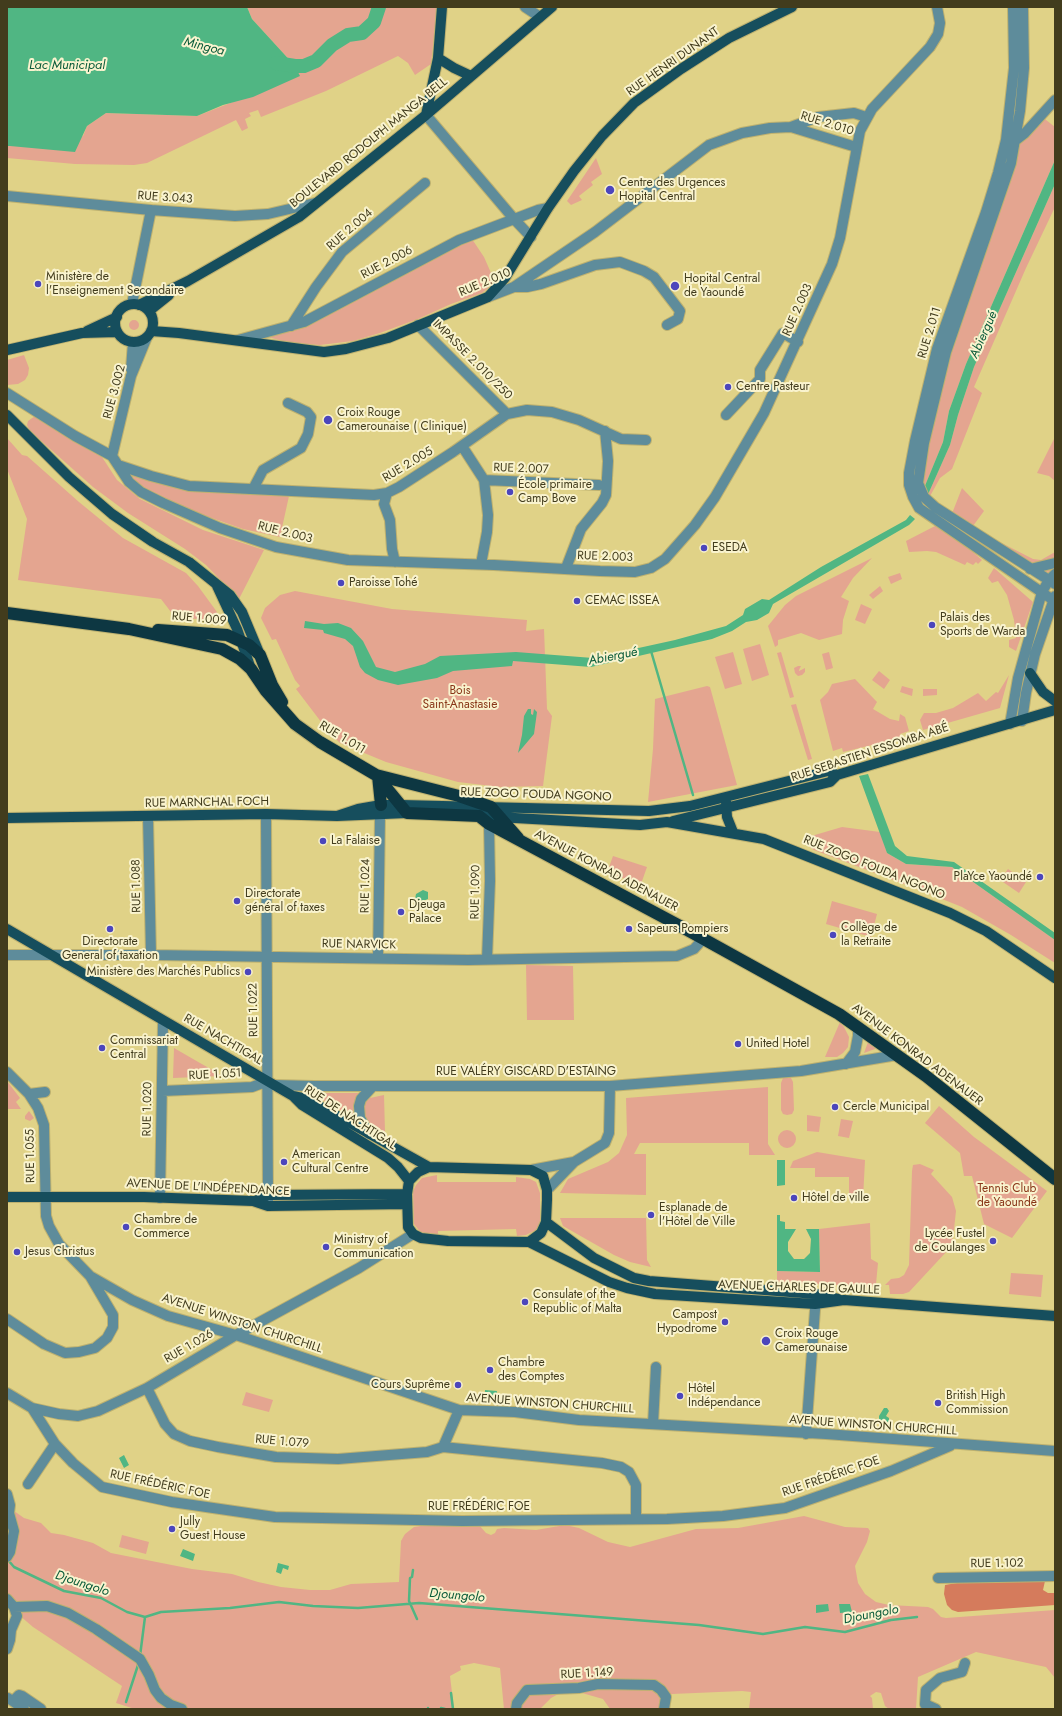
<!DOCTYPE html>
<html>
<head>
<meta charset="utf-8">
<style>
	body { margin:0 }
	#map { position:relative; width:1062px; height:1716px; overflow:hidden; background:#e0d287; font-family:Jost,sans-serif }
	canvas { display:block }
	.frame { position:absolute; inset:0; border:8px solid #423c1d; pointer-events:none }
</style>
</head>
<body>
<div id="map">
<canvas width="1062" height="1716"></canvas>
<div class="frame"></div>
</div>
<script>
const context = document.querySelector('canvas').getContext('2d');
context.lineJoin = 'round';
function fillPath(path, color) { context.fillStyle = color; context.fill(path, 'evenodd'); }
const toPath = rows => new Path2D(rows.map(r => 'M' + r).join(''));
function strokePath(path, color, width, dash) { context.strokeStyle = color; context.lineWidth = width; context.lineCap = dash ? 'butt' : 'round'; context.setLineDash(dash || []); context.stroke(path); }
function write(font, color, halo, rows, align = 'center') {
  context.font = font + ' Jost,sans-serif'; context.lineWidth = 4; context.setLineDash([]); context.textBaseline = 'middle'; context.strokeStyle = halo; context.fillStyle = color; for (const [text, x, y, turn = 0] of rows) {
    context.save(); context.translate(x, y); context.rotate((+turn || 0) * Math.PI / 180); context.textAlign = isNaN(turn) ? turn : align; if (halo) context.strokeText(text, 0, 0); context.fillText(text, 0, 0); context.restore();
  }
}
fillPath(toPath([
	[247,7,437,7,431,64,415,75,408,63,398,56,326,91,261,117,258,110,249,113,251,116,245,119,248,128,242,131,236,120,147,163,134,165,75,164,7,158,7,146,83,136,87,126,106,113,197,116,299,76,295,66,252,19],
	[1041,116,1055,127,1055,160,966,364,949,411,943,442,922,493,918,474,946,352,1016,140],
	[596,158,602,174,591,182,593,185,579,196,582,200,571,205,567,201],
	[1055,184,1055,207,1026,268,974,387,982,393,952,469,940,478,929,498,948,511,953,511,962,488,984,511,973,526,990,537,1033,559,1041,560,1055,552,1055,574,1049,580,926,499,950,445,958,415,974,367],
	[472,239,484,257,495,282,482,293,451,304,418,319,380,333,353,341,320,345,290,343,268,337,293,329],
	'129 325a5 5 0 1 1 10 0a5 5 0 1 1-10 0Z',
	[24,355,29,368,28,375,25,380,18,384,7,385,7,360],
	[35,416,102,457,117,480,140,499,203,530,264,550,239,599,206,565,185,549,128,513,93,487,30,431,27,425,28,421],
	[1055,437,1055,481,1049,476,1037,473],
	[7,438,22,455,27,456,79,502,123,538,186,573,198,586,217,612,215,619,211,621,174,616,161,599,18,580,27,519,7,469],
	[129,475,183,490,289,496,280,537,243,529,192,511,144,488,133,481],
	[935,526,973,552,982,560,978,564,976,562,973,565,967,562,965,565,936,552,927,551,909,552,906,541],
	[872,558,853,578,841,597,849,601,843,620,842,634,819,640,801,633,778,640,778,645,775,647,768,626,785,605,796,596],
	[994,568,1033,602,1016,651,1009,647,1009,640,1016,638,1014,620,1007,595,998,581,992,583,988,578],
	[900,573,902,579,891,584,888,577],
	[880,586,883,591,873,599,869,595],
	[295,591,392,609,527,620,526,631,544,629,547,709,552,716,543,786,500,787,458,782,386,762,340,743,328,731,296,689,300,686,295,680,276,639,272,640,261,618,265,608,280,595],
	[861,604,872,609,865,624,855,620],
	[760,644,769,675,752,681,743,649],
	[733,652,742,684,725,689,715,657],
	[781,652,794,697,790,698,777,653],
	[829,652,833,668,826,670,822,654],
	[798,666,801,666,799,670,799,671,805,668,805,672,802,675,798,676,795,673,794,668],
	[879,671,890,680,884,689,872,680],
	[1009,675,1000,708,923,730,920,720,924,713,936,713,953,708,978,693,986,701,996,692,998,693],
	[855,679,877,702,873,709,890,719,899,721,900,714,905,717,909,731,900,734,901,738,843,752,842,748,833,751,820,700,828,692,832,684],
	[707,686,710,687,737,785,648,802,653,749,655,699],
	[902,686,913,689,912,696,900,692],
	[923,689,937,689,937,695,923,696],
	[796,704,812,759,808,760,791,705],
	[842,827,880,832,887,853,906,864,952,867,1055,940,1055,963,1011,935,962,907,912,887,814,850,805,843,808,837],
	[613,856,647,867,641,884,607,873],
	[1008,869,1026,882,1019,893,1000,880],
	[832,901,877,914,871,937,826,924],
	[526,965,573,966,574,1020,527,1020],
	[840,1022,844,1027,849,1037,848,1047,843,1053,837,1057,825,1057],
	[868,1042,875,1046,875,1049,864,1053],
	[174,1048,200,1063,223,1076,173,1078],
	[787,1077,791,1078,793,1082,794,1110,792,1114,787,1115,783,1114,781,1110,781,1083,783,1078],
	[7,1081,20,1098,16,1102,21,1109,7,1109],
	[768,1087,768,1144,775,1155,749,1155,749,1143,640,1143,634,1154,646,1154,646,1195,560,1193,568,1179,608,1162,619,1153,627,1135,626,1098],
	[311,1093,362,1093,354,1104,353,1113,357,1120],
	[384,1095,385,1132,367,1121,364,1116,363,1104,370,1098],
	[939,1106,974,1137,1047,1191,1012,1238,984,1224,972,1176,964,1176,960,1153,925,1123],
	[29,1111,34,1118,30,1121,25,1119,25,1116],
	[807,1115,821,1117,819,1132,807,1131],
	[841,1119,853,1121,849,1138,838,1136],
	'778 1139a9 9 0 1 1 18 0a9 9 0 1 1-18 0Z',
	[817,1152,865,1160,863,1199,849,1198,849,1177,815,1177,815,1168,790,1168,793,1161],
	[920,1164,934,1170,931,1174,952,1197,956,1211,953,1238,948,1250,909,1292,903,1294,890,1294,889,1285,885,1285,891,1279,899,1278,904,1275,909,1265,912,1171,913,1165],
	[437,1175,437,1182,516,1182,516,1177,530,1179,536,1182,540,1193,540,1224,536,1230,526,1235,517,1236,516,1229,438,1231,438,1235,429,1235,421,1233,414,1224,413,1191,416,1185,422,1178],
	[560,1218,646,1218,647,1260,651,1267,630,1262,614,1255,563,1226],
	[870,1223,871,1259,878,1263,876,1284,874,1287,777,1282,777,1271,820,1272,819,1229],
	[1011,1273,1043,1275,1041,1297,1009,1294],
	[246,1392,273,1400,269,1412,242,1405],
	[7,1506,24,1518,41,1523,51,1533,64,1535,93,1543,111,1553,192,1569,232,1574,258,1582,281,1587,310,1590,330,1590,351,1584,399,1582,401,1541,405,1534,414,1527,435,1524,479,1525,486,1533,491,1535,495,1533,497,1529,504,1528,536,1530,565,1525,579,1528,608,1542,630,1547,696,1529,738,1528,804,1516,845,1527,868,1528,870,1531,867,1542,855,1566,858,1583,865,1594,876,1602,889,1605,928,1607,933,1609,941,1617,946,1618,1055,1610,1055,1678,1046,1667,976,1652,918,1677,916,1709,889,1709,885,1706,881,1693,876,1692,870,1696,872,1698,873,1709,749,1709,751,1692,742,1691,672,1694,669,1695,665,1709,610,1709,603,1699,582,1693,564,1691,551,1698,540,1709,504,1709,500,1668,474,1663,460,1666,461,1670,450,1676,454,1709,135,1709,116,1703,122,1686,119,1684,33,1627,12,1609,7,1610],
	[122,1535,149,1542,146,1554,119,1547]
]), '#e4a590');
fillPath(toPath([
	[975,1580,1045,1581,1043,1590,1048,1593,1055,1593,1055,1605,958,1612,952,1610,947,1605,944,1594,945,1585]
]), '#d57b5c');
fillPath(toPath([
	[7,7,247,7,252,19,295,66,300,76,253,97,223,105,197,116,106,113,87,126,75,152,10,146,7,146],
	[1055,160,1055,184,974,367,958,415,950,445,926,499,922,493,943,442,949,411,966,364],
	[910,515,915,519,909,525,773,604,769,613,757,620,746,622,732,631,712,639,591,667,513,661,512,666,453,671,437,678,398,685,378,680,365,673,360,667,353,646,345,639,324,633,323,630,304,628,305,621,324,624,338,623,351,628,363,641,376,667,395,672,425,664,440,656,516,652,593,658,675,640,726,626,743,615,745,609,762,599,769,600,821,567,906,520],
	[528,709,531,709,531,714,533,715,534,709,537,712,534,734,518,753,522,735,524,716],
	[868,774,895,846,907,856,954,862,1055,933,1055,940,952,867,906,864,887,853,859,776],
	[423,890,428,892,428,899,423,901,415,899,416,894],
	[777,1160,785,1160,785,1185,777,1186],
	[777,1215,780,1215,780,1221,785,1222,785,1229,796,1229,788,1242,788,1251,794,1259,804,1259,810,1253,811,1239,806,1229,819,1229,820,1272,777,1271],
	[485,1390,497,1391,496,1396,485,1396],
	[884,1408,887,1408,889,1411,886,1416,889,1418,889,1422,885,1424,879,1420,879,1416],
	[124,1455,129,1465,124,1468,119,1458],
	[183,1549,195,1554,193,1561,180,1556],
	[278,1563,289,1566,288,1570,283,1568,281,1574,276,1572],
	[828,1604,829,1611,816,1613,816,1605],
	[839,1604,850,1604,852,1612,840,1613]
]), '#50b683');
strokePath(toPath([
	[651,651,693,795],
	[8,1560,14,1567,64,1591,101,1598,127,1612,145,1617,161,1612,230,1608,279,1602,313,1606,358,1608,419,1603,699,1625,763,1634,805,1627,845,1632,891,1620,917,1617],
	[413,1570,412,1577,410,1578,409,1601,417,1619],
	[140,1656,145,1617],
	[451,1693,453,1709],
	[126,1702,139,1662],
	[428,1708,428,1709],
	[441,1708,445,1709]
]), '#50b683', 2.5);
strokePath(toPath([
	[276,63,295,66,304,66,316,61,332,45,348,35,362,33,374,22,379,7]
]), '#50b683', 14);
const minor = toPath([
	[525,7,540,17],
	[1013,7,1014,68,1006,140,998,173,986,212,937,349,915,441,909,473,909,485,913,497,919,508,1053,600],
	[1023,7,1024,68,1020,111,1011,163,946,352,924,443,918,483,924,497,935,507,1055,584],
	[426,115,514,219,531,237],
	[791,127,856,147],
	[1016,140,1025,133,1055,100],
	[7,196,151,210,235,216,268,214,315,203],
	[514,287,527,287,541,284,595,265,620,262,644,271,654,277,680,311,678,319,667,325],
	[488,297,514,287,595,232,709,145,742,133,770,128,791,127,818,117,854,113,866,117],
	[132,304,151,210],
	[418,325,507,414],
	[291,326,316,287,342,252,425,183],
	[238,340,304,322,459,240,538,210,548,208],
	[131,369,133,342],
	[7,393,75,436,112,456,129,482,141,492,163,503,220,528,276,547,348,560,494,565,600,571,635,572,651,568,665,559,695,525,715,497,764,413,832,264,840,238,860,131,872,109,930,47,938,34,940,23,937,7],
	[726,415,760,379,760,370,783,333,798,342],
	[462,446,484,480,599,485],
	[112,456,131,376,147,337],
	[118,465,151,476,189,486,374,495,387,493,399,487,453,452,507,414,527,410,552,412,579,420,621,439,646,440],
	[253,489,263,470,301,448,308,434,311,417,307,412,288,403],
	[387,493,384,504,390,520,392,549,395,562],
	[481,564,487,532,488,515,484,480],
	[566,568,581,529,602,503,606,495,608,461,605,431],
	[1030,569,1055,563],
	[1022,721,1026,693,1035,654,1055,596],
	[1010,724,1018,678,1042,592,1049,580,1055,574],
	[266,814,268,1204],
	[148,817,151,955],
	[7,955,151,955,468,960,677,956,694,949,703,939],
	[378,958,380,815],
	[487,959,490,881,489,824],
	[846,1064,855,1052,858,1036,858,1027],
	[7,1072,29,1094,38,1108,44,1125,46,1216,49,1226,59,1244,90,1276,132,1300,168,1316,236,1335,459,1410,515,1412,579,1420,826,1434,1055,1451],
	[274,1085,314,1086,610,1086,801,1071,897,1055],
	[162,1091,252,1087,268,1081],
	[29,1094,45,1092],
	[369,1134,360,1118,359,1106,361,1099,373,1086],
	[531,1170,574,1162],
	[547,1190,574,1162,605,1143,609,1133,610,1086],
	[160,1198,163,1021],
	[7,1319,44,1344,65,1353,79,1352,95,1348,107,1338,113,1327,113,1315,90,1276],
	[147,1388,165,1424,174,1434,190,1441,218,1447,276,1457,338,1459,427,1452,443,1447,602,1463,621,1467,629,1472,636,1485,636,1519],
	[7,1393,32,1408,59,1414,78,1416,98,1411,147,1388,236,1335,359,1268,413,1234],
	[32,1408,55,1444,73,1463,102,1487,172,1502,275,1517,462,1521,667,1519,723,1516,785,1508,891,1471,950,1446],
	[653,1424,656,1367],
	[806,1434,816,1296],
	[443,1447,459,1410],
	[28,1484,55,1444],
	[7,1494,10,1505,9,1513,14,1531,10,1552,7,1557],
	[938,1578,1055,1576],
	[7,1599,14,1607,17,1616,11,1630,10,1640,7,1649],
	[14,1607,47,1606,68,1613,96,1629,140,1659,149,1675,155,1690,161,1698,171,1705,182,1709],
	[8,1698,24,1709],
	[13,1701,19,1695,22,1696,41,1709],
	[516,1709,517,1703,527,1690,579,1688,598,1684,654,1685,661,1690,666,1697,664,1709],
	[936,1709,925,1704,926,1690,940,1678,962,1672,965,1663]
]);
const major = toPath([
	[438,58,454,68,471,76],
	[426,115,438,58,442,7],
	'115 323a19 19 0 1 1 38 0a19 19 0 1 1-38 0Z',
	[139,305,188,281,299,217,426,115,552,7],
	[149,311,169,295],
	[87,331,117,317],
	[151,331,179,333,324,352,346,349,388,338,488,297,505,278,548,208,574,171,602,136,634,103,681,69,729,38,792,7],
	[7,350,82,333,117,332],
	[7,415,69,477,112,514,153,542,189,562,230,595,242,612,260,655],
	[217,586,237,629,251,669],
	[1030,673,1043,692,1055,701],
	[726,802,727,817,733,832],
	[337,816,358,809,381,805,401,805,649,811,690,806,828,771,837,775],
	[479,816,640,825,667,822,764,839,950,913,986,931,1055,978],
	[7,818,266,814,337,816,407,813],
	[673,821,830,782,837,775,1055,710],
	[7,929,293,1096,307,1099,429,1167],
	[294,1097,302,1105,388,1158,398,1167,409,1181],
	[429,1167,531,1170,543,1176,547,1190,547,1200,546,1222,541,1233,529,1242,448,1241,421,1238,413,1234,408,1227,407,1194,409,1181,418,1172,429,1167],
	[7,1197,144,1197,253,1201,268,1206,407,1204],
	[255,1201,268,1195,407,1194],
	[546,1222,594,1258,634,1278,649,1281,816,1294,838,1299],
	[529,1242,609,1282,627,1288,655,1294,815,1304,844,1300,1055,1316]
]);
const highway = toPath([
	[7,613,129,629,222,649,240,659,251,669,266,691,295,724,320,742,376,775,459,796,491,807,518,838],
	[158,630,227,635,249,645,260,655,272,685,282,702],
	[376,775,407,813,479,816,489,824,680,926,839,1014,926,1076,1055,1179],
	[378,776,381,805]
]);
strokePath(minor, '#bdb170', 12);
strokePath(major, '#bdb170', 12);
strokePath(highway, '#bdb170', 14);
strokePath(minor, '#5e8c9b', 10);
strokePath(major, '#164e5d', 10);
strokePath(highway, '#0d3742', 12);
for (const [x, y, r, color] of [
	[610,190,5,"#4c46bc"],
	[38,284,4,"#4c46bc"],
	[675,286,5,"#4c46bc"],
	[728,387,4,"#4c46bc"],
	[328,420,5,"#4c46bc"],
	[510,492,4,"#4c46bc"],
	[704,548,4,"#4c46bc"],
	[341,583,4,"#4c46bc"],
	[577,601,4,"#4c46bc"],
	[932,625,4,"#4c46bc"],
	[323,841,4,"#4c46bc"],
	[1040,877,4,"#4c46bc"],
	[237,901,4,"#4c46bc"],
	[401,912,4,"#4c46bc"],
	[110,929,4,"#4c46bc"],
	[629,929,4,"#4c46bc"],
	[833,935,4,"#4c46bc"],
	[248,972,4,"#4c46bc"],
	[738,1044,4,"#4c46bc"],
	[102,1048,4,"#4c46bc"],
	[835,1107,4,"#4c46bc"],
	[284,1162,4,"#4c46bc"],
	[794,1198,4,"#4c46bc"],
	[651,1215,4,"#4c46bc"],
	[126,1227,4,"#4c46bc"],
	[993,1241,4,"#4c46bc"],
	[326,1247,4,"#4c46bc"],
	[17,1252,4,"#4c46bc"],
	[525,1302,4,"#4c46bc"],
	[725,1322,4,"#4c46bc"],
	[766,1341,5,"#4c46bc"],
	[490,1370,4,"#4c46bc"],
	[458,1385,4,"#4c46bc"],
	[680,1396,4,"#4c46bc"],
	[938,1403,4,"#4c46bc"],
	[172,1529,4,"#4c46bc"]
]) { const dot = new Path2D(); dot.arc(x, y, r, 0, 2 * Math.PI); context.fillStyle = color; context.fill(dot); strokePath(dot, '#f9f3ce', 1.5); }
write('12px', '#423c1d', '#f9f3ce', [
	["RUE HENRI DUNANT",673,62,-35],
	["RUE 2.010",827,124,17],
	["BOULEVARD RODOLPH MANGA BELL",369,143,-39],
	["RUE 3.043",165,198,4],
	["RUE 2.004",350,230,-41],
	["RUE 2.006",387,263,-28],
	["RUE 2.010",485,283,-23],
	["RUE 2.003",798,310,-66],
	["RUE 2.011",930,333,-73],
	["IMPASSE 2.010/250",472,360,45],
	["RUE 3.002",115,392,-75],
	["RUE 2.005",408,465,-31],
	["RUE 2.007",521,469,2],
	["RUE 2.003",285,533,14],
	["RUE 2.003",605,557,2],
	["RUE 1.009",199,619,5],
	["RUE 1.011",342,738,31],
	["RUE SEBASTIEN ESSOMBA ABÉ",870,753,-18],
	["RUE ZOGO FOUDA NGONO",536,795,2],
	["RUE MARNCHAL FOCH",207,803,-1],
	["RUE ZOGO FOUDA NGONO",874,868,22],
	["AVENUE KONRAD ADENAUER",606,871,28],
	["RUE 1.088",137,886,-91],
	["RUE 1.024",366,886,-89],
	["RUE 1.090",476,892,-89],
	["RUE NARVICK",359,945,1],
	["RUE 1.022",254,1010,-91],
	["RUE NACHTIGAL",223,1040,30],
	["AVENUE KONRAD ADENAUER",917,1055,37],
	["RUE VALÉRY GISCARD D'ESTAING",526,1072],
	["RUE 1.051",215,1075,-3],
	["RUE 1.020",148,1109,-89],
	["RUE DE NACHTIGAL",350,1118,33],
	["RUE 1.055",31,1156,-91],
	["AVENUE DE L'INDÉPENDANCE",208,1188,3],
	["AVENUE CHARLES DE GAULLE",799,1288,2],
	["AVENUE WINSTON CHURCHILL",242,1324,18],
	["RUE 1.026",189,1347,-30],
	["AVENUE WINSTON CHURCHILL",550,1404,4],
	["AVENUE WINSTON CHURCHILL",873,1426,4],
	["RUE 1.079",282,1442,5],
	["RUE FRÉDÉRIC FOE",831,1477,-19],
	["RUE FRÉDÉRIC FOE",160,1485,12],
	["RUE FRÉDÉRIC FOE",479,1507],
	["RUE 1.102",997,1564,-1],
	["RUE 1.149",587,1674,-3]
]);
write('12px', '#423c1d', '#f9f3ce', [
	["Centre des Urgences",619,183],
	["Hopital Central",619,197],
	["Ministère de",46,277],
	["l'Enseignement Secondaire",46,291],
	["Hopital Central",684,279],
	["de Yaoundé",684,293],
	["Centre Pasteur",736,387],
	["Croix Rouge",337,413],
	["Camerounaise ( Clinique)",337,427],
	["École primaire",518,485],
	["Camp Bove",518,499],
	["ESEDA",712,548],
	["Paroisse Tohé",349,583],
	["CEMAC ISSEA",585,601],
	["Palais des",940,618],
	["Sports de Warda",940,632],
	["La Falaise",331,841],
	["PlaYce Yaoundé",1032,877,"right"],
	["Directorate",245,894],
	["général of taxes",245,908],
	["Djeuga",409,905],
	["Palace",409,919],
	["Collège de",841,928],
	["la Retraite",841,942],
	["Sapeurs Pompiers",637,929],
	["Directorate",110,942,"center"],
	["General of taxation",110,956,"center"],
	["Ministère des Marchés Publics",240,972,"right"],
	["Commissariat",110,1041],
	["Central",110,1055],
	["United Hotel",746,1044],
	["Cercle Municipal",843,1107],
	["American",292,1155],
	["Cultural Centre",292,1169],
	["Hôtel de ville",802,1198],
	["Esplanade de",659,1208],
	["l'Hôtel de Ville",659,1222],
	["Chambre de",134,1220],
	["Commerce",134,1234],
	["Lycée Fustel",985,1234,"right"],
	["de Coulanges",985,1248,"right"],
	["Ministry of",334,1240],
	["Communication",334,1254],
	["Jesus Christus",25,1252],
	["Consulate of the",533,1295],
	["Republic of Malta",533,1309],
	["Campost",717,1315,"right"],
	["Hypodrome",717,1329,"right"],
	["Croix Rouge",775,1334],
	["Camerounaise",775,1348],
	["Chambre",498,1363],
	["des Comptes",498,1377],
	["Cours Suprême",450,1385,"right"],
	["Hôtel",688,1389],
	["Indépendance",688,1403],
	["British High",946,1396],
	["Commission",946,1410],
	["Jully",180,1522],
	["Guest House",180,1536]
], 'left');
write('12px', '#893618', '#f9f3ce', [
	["Bois",460,691],
	["Saint-Anastasie",460,705],
	["Tennis Club",1007,1189],
	["de Yaoundé",1007,1203]
]);
write('italic 13px', '#095a39', '#f9f3ce', [
	["Mingoa",204,47,14],
	["Lac Municipal",67,66],
	["Abiergué",984,335,-66],
	["Abiergué",613,657,-11],
	["Djoungolo",82,1584,18],
	["Djoungolo",457,1596,5],
	["Djoungolo",871,1615,-11]
]);
</script>
</body>
</html>
